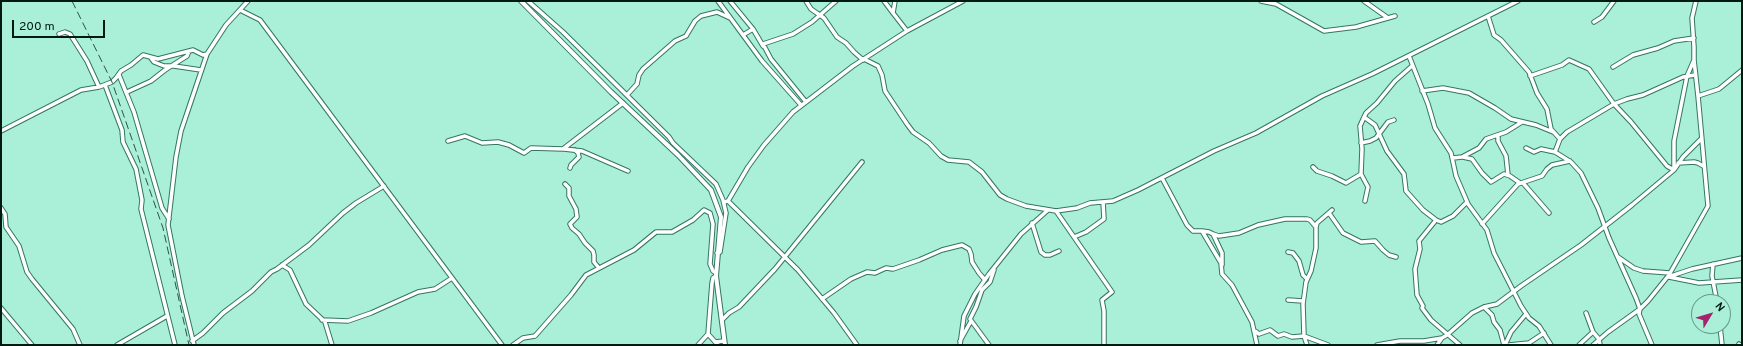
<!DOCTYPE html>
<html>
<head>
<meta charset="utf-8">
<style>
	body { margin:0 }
	#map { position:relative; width:1743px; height:346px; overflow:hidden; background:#aaefd7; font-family:Overpass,sans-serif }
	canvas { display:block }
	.frame { position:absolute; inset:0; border:2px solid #001911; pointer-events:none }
	.north { position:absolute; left:1691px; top:294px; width:40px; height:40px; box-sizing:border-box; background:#aaefd7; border:1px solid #698; border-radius:50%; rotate:52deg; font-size:11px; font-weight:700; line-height:16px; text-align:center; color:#001911 }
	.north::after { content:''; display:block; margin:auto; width:14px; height:18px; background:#a6226d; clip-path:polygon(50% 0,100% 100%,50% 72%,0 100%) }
	.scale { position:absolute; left:12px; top:20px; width:93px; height:18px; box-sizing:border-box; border:2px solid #001911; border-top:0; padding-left:5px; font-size:12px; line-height:14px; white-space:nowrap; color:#001911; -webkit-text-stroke:3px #aaefd7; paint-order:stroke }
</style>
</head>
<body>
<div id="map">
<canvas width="1743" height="346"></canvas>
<div class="frame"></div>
<div class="north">N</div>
<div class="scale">200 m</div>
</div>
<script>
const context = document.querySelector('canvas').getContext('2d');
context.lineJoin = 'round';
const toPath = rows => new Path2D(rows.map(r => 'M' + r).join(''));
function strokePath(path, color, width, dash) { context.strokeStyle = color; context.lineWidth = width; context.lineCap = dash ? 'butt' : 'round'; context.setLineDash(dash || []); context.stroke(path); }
const minor = toPath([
	[528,1,563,32,669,137,673,143,716,184,723,200,726,213,720,252,717,253],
	[718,1,762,61,801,105],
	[730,1,753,29,763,46],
	[806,1,811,9,824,18,837,37,846,43,854,52,863,60],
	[884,1,893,13],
	[895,1,893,13,907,31],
	[1261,1,1276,4,1324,31,1356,27,1395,16],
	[1364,1,1388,18],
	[240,10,260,20,502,345],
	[1488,16,1494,35,1501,40,1529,72,1537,93,1547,109,1551,129,1560,139],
	[1594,22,1602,17,1614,1],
	[59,34,65,32,70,34,87,61,99,87],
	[743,35,753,29],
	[1409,56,1428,104,1435,128,1451,153,1456,176,1468,204,1487,230,1494,253,1521,306,1529,318,1539,326,1551,345],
	[151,58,154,62,164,66,174,66,201,70],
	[864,59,878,66,882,75,885,91,907,124,913,132,929,143,941,156,948,160,969,162,982,172,1000,195,1007,199,1026,206,1056,211,1077,208,1090,203,1113,201,1138,190,1214,151,1256,133,1322,96,1372,74,1518,1],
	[1613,67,1633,55,1658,48,1674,41,1694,38],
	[119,75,134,112,162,208,169,219],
	[1530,76,1562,65,1569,60,1589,69,1614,104,1631,122,1667,166,1674,170,1683,157,1701,139],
	[105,85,122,130,123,142,136,169,142,200,141,209,175,345],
	[1422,91,1443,88,1469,93,1495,108,1511,119,1536,125,1553,132],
	[127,92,151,81,165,70,187,56,189,51],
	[627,95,637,84,639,75,643,69,675,41,686,36,695,21,701,16,717,12,730,18],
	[1698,96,1719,89,1742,70],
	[806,102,771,59,763,44,793,34,812,22,836,1],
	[1364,117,1375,125,1387,151,1404,174,1406,191,1423,210,1436,220,1441,222,1453,216,1467,202],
	[1,131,81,90,99,87,112,82,116,78,121,71,131,65,143,55,158,59,193,50,203,55,207,54],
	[1498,135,1498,141,1506,156,1508,175],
	[448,141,465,136,482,143,498,142,509,145,524,153,531,148,563,149,623,103],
	[1361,143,1370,141,1376,138,1388,122,1394,120],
	[1526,148,1534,152,1541,149,1555,152,1571,162,1581,173,1598,208,1609,238,1636,298,1640,309,1639,314,1652,345],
	[564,149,582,151,628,171],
	[1555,152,1560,139,1567,132,1614,104,1627,99,1643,95,1683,77,1695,75],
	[1463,157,1472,159,1482,173,1491,182,1504,174,1510,176,1520,183],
	[1453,158,1462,157,1479,148,1486,139,1506,132,1522,122],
	[1678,163,1694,162,1698,163,1703,166],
	[1313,167,1317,171,1332,176,1346,183,1361,174],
	[570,168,571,165,579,157,578,153,575,150],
	[1162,178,1187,225,1193,231,1202,231,1221,263,1222,274,1232,285,1252,322,1257,345],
	[1523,183,1549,213],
	[565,184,569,188,569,196,576,209,577,217,570,224,572,228,579,234,585,243,593,251,594,255,594,262,599,268],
	[728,201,798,270,834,313,857,345],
	[1365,201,1368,187,1361,174,1362,149,1360,126,1366,113,1377,103,1395,81,1412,66],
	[724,202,728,201,748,167,764,145,793,112,853,66,907,31,963,1],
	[1,208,5,214,6,227,19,246,27,272,32,279,73,329,80,345],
	[1056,211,1112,292,1102,300,1104,311,1104,345],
	[1329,213,1343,233,1361,242,1375,241,1383,250,1389,255,1396,257],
	[1436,220,1419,241,1420,249,1415,269,1417,295,1423,306,1422,308,1431,320,1460,345],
	[1032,223,1041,252,1045,255,1050,255,1059,251],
	[1482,224,1518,184,1542,176,1547,169,1552,165,1570,161],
	[1202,231,1209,232,1213,234,1222,253,1222,265],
	[1213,234,1219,236,1239,233,1258,225,1285,219,1307,219,1310,220,1316,227],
	[1074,237,1086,232,1104,219,1103,202],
	[1288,252,1293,253,1299,261,1303,275,1307,279],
	[1618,257,1634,268,1643,271,1670,273],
	[1713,264,1712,276,1717,302],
	[282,265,290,270,306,304,325,322,332,345],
	[1668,277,1692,269,1742,258],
	[1669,277,1699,283,1742,280],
	[822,299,851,279,867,272,875,273,886,268,893,269,919,260,942,250,962,245,969,249,971,254,972,262,979,273,985,280],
	[1288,300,1303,301],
	[1484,307,1492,315,1494,322,1500,330,1504,345],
	[1,308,32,345],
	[1586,313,1593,332,1599,339,1600,345],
	[322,320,348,321,371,313,418,292,435,289,452,278],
	[722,320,729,313,739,307,775,269,862,162],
	[1720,326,1722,345],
	[1255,331,1259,334,1270,330,1278,336,1284,334,1292,337,1304,336,1328,345],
	[708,334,718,345],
	[192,341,203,333,223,313,252,291,271,272,277,269,309,245,343,213,356,203,384,186],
	[960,341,971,321],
	[715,342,724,341],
	[1739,344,1740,345],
	[117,345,167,316],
	[194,345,182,296,168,225,176,157,181,131,207,54,226,25,248,1],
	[513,345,523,338,535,336,571,295,586,275,634,250,656,232,672,232,693,220,704,210,710,213,713,224,710,264,713,271,716,273],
	[698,345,708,334,712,283,713,278,716,276],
	[960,345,964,316,975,294,989,274,1021,234,1048,210],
	[989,345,970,319,976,307,982,290,990,282,994,270],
	[1307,345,1304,336,1303,304,1306,282,1311,271,1316,248,1316,227,1317,223,1332,210],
	[1377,345,1400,341,1424,341,1442,338,1447,335,1472,313,1484,307,1497,304,1521,286,1581,245,1632,205,1674,170,1674,141,1687,76,1694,60],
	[1437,345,1442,338],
	[1505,345,1511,332,1526,314],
	[1509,345,1529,343,1544,333],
	[1579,345,1593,332],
	[1593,345,1608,332,1640,309,1648,301,1669,275,1708,206,1698,96,1694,60,1694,47,1692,18,1696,1]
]);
const tertiary = toPath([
	[521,1,611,92,678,155,711,190,721,217,716,276,725,345]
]);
strokePath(minor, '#337663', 5.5);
strokePath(tertiary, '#337663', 6);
strokePath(minor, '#fff', 3.5);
strokePath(tertiary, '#fff', 4);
strokePath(toPath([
	[72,1,112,82,163,228,189,345]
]), '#2d5245', 1, [8, 4]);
</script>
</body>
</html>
